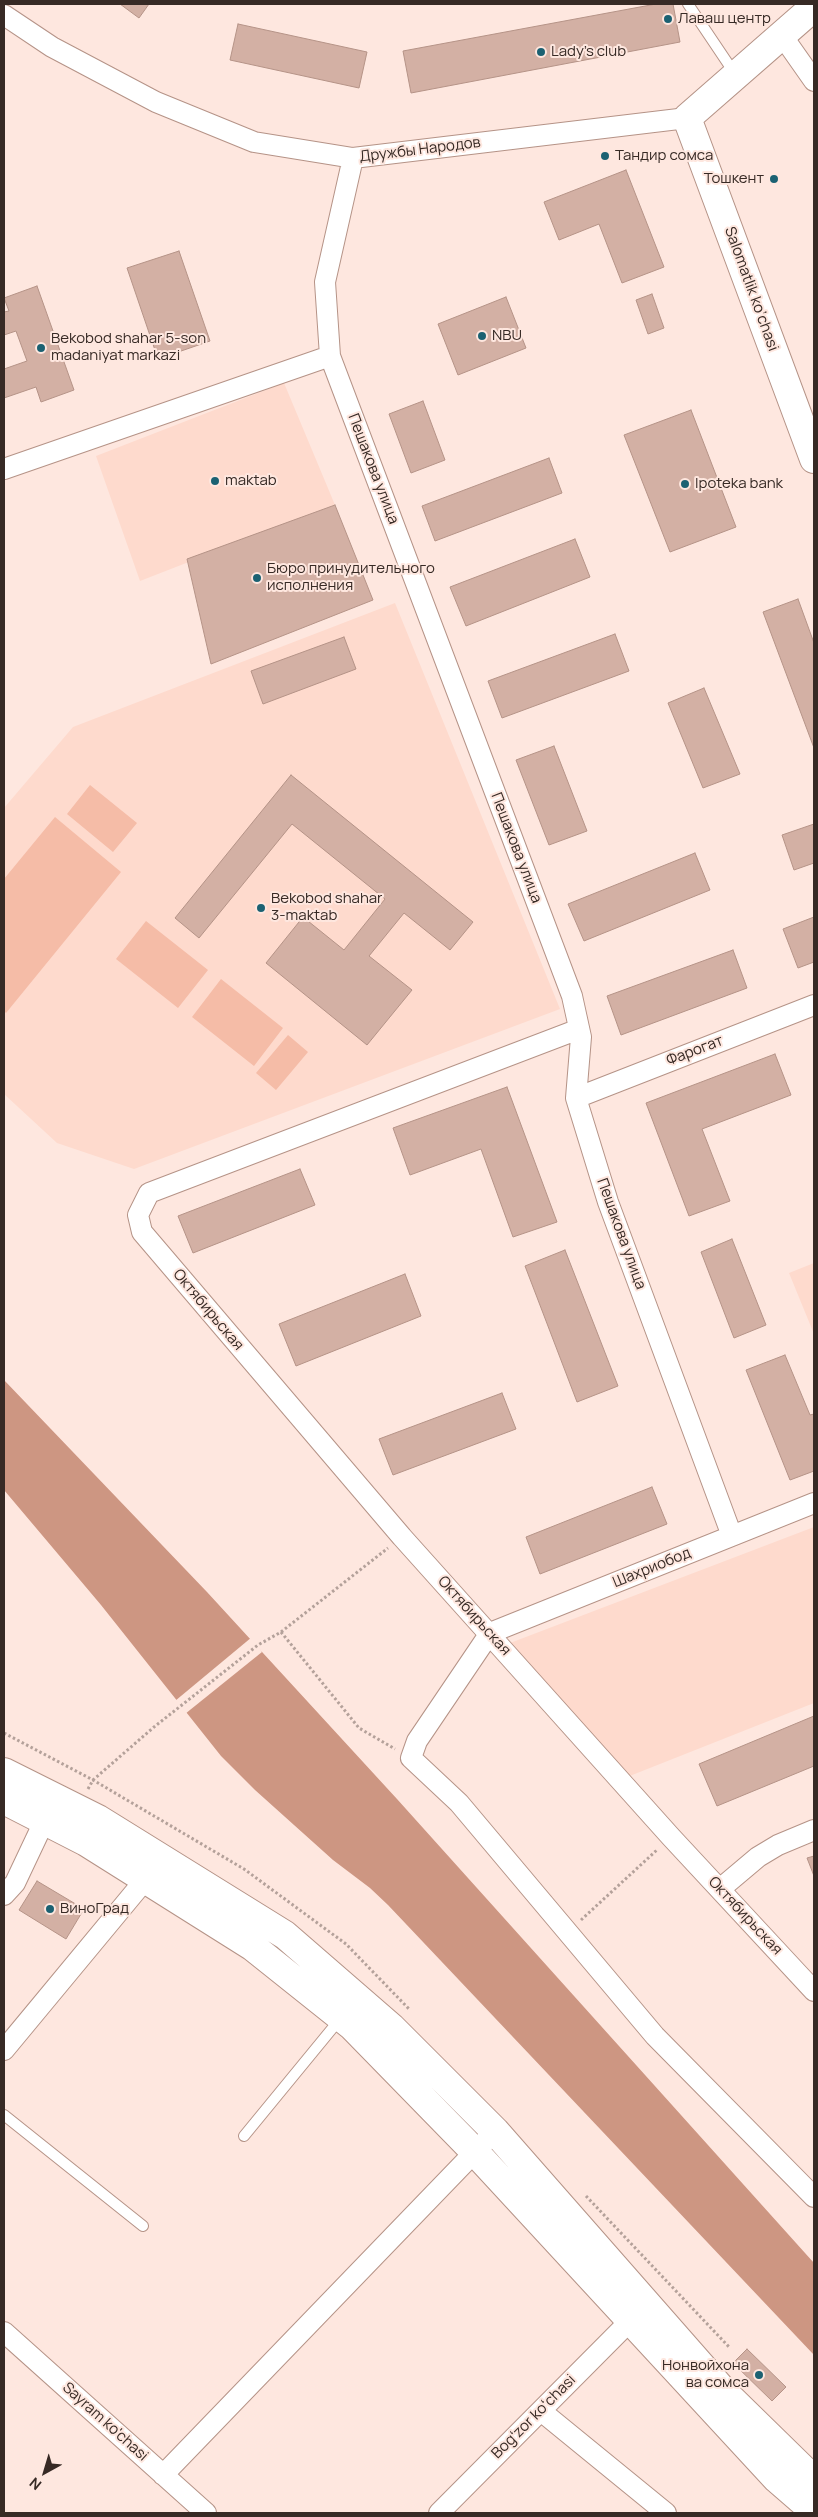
<!DOCTYPE html>
<html>
<head>
<meta charset="utf-8">
<style>
	body { margin:0 }
	#map { position:relative; width:818px; height:2517px; overflow:hidden; background:#fee7df; font-family:Manrope,sans-serif }
	canvas { display:block }
	.frame { position:absolute; inset:0; border:5px solid #372a25; pointer-events:none }
	.north { position:absolute; left:20px; top:2447px; width:50px; height:50px; -webkit-text-stroke:4px #fee7df; paint-order:stroke; rotate:219deg; font-size:14px; font-weight:700; line-height:20px; text-align:center; color:#372a25 }
	.north::after { content:''; display:block; margin:auto; width:18px; height:22px; background:#372a25; clip-path:polygon(50% 0,100% 100%,50% 72%,0 100%) }
</style>
</head>
<body>
<div id="map">
<canvas width="818" height="2517"></canvas>
<div class="frame"></div>
<div class="north">N</div>
</div>
<script>
const context = document.querySelector('canvas').getContext('2d');
context.lineJoin = 'round';
function fillPath(path, color) { context.fillStyle = color; context.fill(path, 'evenodd'); }
const toPath = rows => new Path2D(rows.map(r => 'M' + r).join(''));
function strokePath(path, color, width, dash) { context.strokeStyle = color; context.lineWidth = width; context.lineCap = dash ? 'butt' : 'round'; context.setLineDash(dash || []); context.stroke(path); }
function write(font, color, halo, rows, align = 'center') {
  context.font = font + ' Manrope,sans-serif'; context.lineWidth = 4; context.setLineDash([]); context.textBaseline = 'middle'; context.strokeStyle = halo; context.fillStyle = color; for (const [text, x, y, turn = 0] of rows) {
    context.save(); context.translate(x, y); context.rotate((+turn || 0) * Math.PI / 180); context.textAlign = isNaN(turn) ? turn : align; if (halo) context.strokeText(text, 0, 0); context.fillText(text, 0, 0); context.restore();
  }
}
fillPath(toPath([
	[284,383,335,505,140,581,96,456],
	[395,603,560,1009,134,1169,57,1143,4,1094,4,808,73,727],
	[814,1263,814,1334,789,1273],
	[814,1527,814,1703,612,1783,497,1648]
]), '#fedacd');
fillPath(toPath([
	[90,785,137,823,113,852,67,814],
	[55,817,121,872,6,1013,4,1011,4,879],
	[146,921,208,970,178,1008,116,959],
	[221,979,283,1028,254,1066,192,1017],
	[288,1035,308,1052,276,1090,256,1073]
]), '#f5bca7');
fillPath(toPath([
	[4,1380,207,1592,397,1799,814,2263,814,2355,388,1905,370,1888,333,1860,255,1790,221,1756,101,1605,4,1490]
]), '#cd9682');
fillPath(toPath([
	[252,1637,262,1652,185,1714,175,1701]
]), '#fee7df');
const building = toPath([
	[120,4,149,4,139,18,120,4],
	[656,4,673,4,680,42,411,93,403,51,656,4],
	[238,24,367,52,359,88,230,60,238,24],
	[626,170,664,267,622,283,599,224,559,240,544,202,626,170],
	[179,251,210,341,158,359,127,268,179,251],
	[37,286,74,390,41,402,36,387,4,398,4,369,27,361,16,331,4,335,4,312,9,311,4,298,37,286],
	[652,294,664,328,648,334,636,300,652,294],
	[506,297,526,348,458,375,438,324,506,297],
	[423,401,445,460,411,473,389,414,423,401],
	[691,410,736,527,670,552,624,435,691,410],
	[549,458,562,493,435,541,422,506,549,458],
	[335,505,373,600,211,664,187,559,335,505],
	[575,539,590,577,466,626,450,587,575,539],
	[798,599,814,643,814,748,763,612,798,599],
	[615,634,629,671,502,718,488,681,615,634],
	[344,637,356,669,263,704,251,671,344,637],
	[704,688,740,774,703,788,668,703,704,688],
	[554,746,587,831,549,845,516,760,554,746],
	[291,775,473,922,450,950,404,913,369,956,412,990,367,1045,266,963,303,917,344,950,385,899,292,824,199,938,175,918,291,775],
	[814,824,814,863,794,870,782,835,814,824],
	[695,853,710,890,584,941,568,904,695,853],
	[814,917,814,962,798,968,783,929,814,917],
	[733,950,747,988,621,1035,607,996,733,950],
	[775,1054,791,1095,702,1129,730,1201,689,1216,646,1103,775,1054],
	[507,1087,557,1222,513,1237,481,1149,410,1175,393,1128,507,1087],
	[300,1169,315,1205,193,1253,178,1216,300,1169],
	[732,1239,766,1325,734,1338,701,1252,732,1239],
	[565,1250,618,1386,577,1402,525,1266,565,1250],
	[405,1274,421,1316,296,1366,279,1324,405,1274],
	[785,1355,810,1415,814,1414,814,1471,790,1480,746,1370,785,1355],
	[502,1393,516,1429,393,1475,379,1439,502,1393],
	[652,1487,667,1524,540,1574,526,1537,652,1487],
	[814,1716,814,1766,717,1806,699,1764,814,1716],
	[814,1856,814,1876,807,1858,814,1856],
	[37,1881,84,1909,66,1939,19,1910,37,1881],
	[747,2349,786,2387,772,2401,733,2363,747,2349]
]);
fillPath(building, '#d3b0a4');
strokePath(building, '#b59387', 1);
const lane = toPath([
	[688,4,735,74],
	[4,2115,143,2226],
	[244,2136,340,2019]
]);
const street = toPath([
	[4,15,52,47,156,102,254,142,353,158,687,118],
	[781,34,814,81],
	[353,158,325,282,330,356,572,996,581,1037,576,1098,608,1202,732,1536],
	[4,469,330,356],
	[579,1029,149,1193,138,1215,142,1232,402,1537,671,1837,814,1991],
	[576,1098,814,1005],
	[814,1503,490,1633,417,1741,411,1758,459,1803,655,2036,814,2197],
	[720,1889,758,1857,778,1845,814,1830],
	[4,1895,15,1883,50,1809],
	[4,2050,154,1869],
	[4,2332,206,2513],
	[541,2411,666,2513],
	[163,2475,495,2131],
	[439,2513,629,2322]
]);
const secondary = toPath([
	[814,7,687,118,814,459],
	[4,1772,98,1819,285,1935,391,2027,495,2131,725,2393,814,2480],
	[4,1800,86,1842,253,1947,352,2026,475,2152,777,2479,814,2511]
]);
strokePath(lane, '#b59387', 12);
strokePath(street, '#b59387', 22);
strokePath(secondary, '#b59387', 30);
strokePath(toPath([
	[281,1632,359,1728,395,1749],
	[4,1733,93,1780,244,1869,346,1944,410,2010],
	[88,1789,93,1780,154,1727,258,1645,281,1632,388,1548],
	[581,1920,658,1849],
	[586,2196,730,2348]
]), '#b4a19a', 3, [2.5, 2.5]);
strokePath(lane, '#fff', 10);
strokePath(street, '#fff', 20);
strokePath(secondary, '#fff', 28);
for (const [x, y, r, color] of [
	[668,19,5,"#1b6172"],
	[541,52,5,"#1b6172"],
	[605,156,5,"#1b6172"],
	[774,179,5,"#1b6172"],
	[482,336,5,"#1b6172"],
	[41,348,5,"#1b6172"],
	[215,481,5,"#1b6172"],
	[685,484,5,"#1b6172"],
	[257,578,5,"#1b6172"],
	[261,908,5,"#1b6172"],
	[50,1909,5,"#1b6172"],
	[759,2375,5,"#1b6172"]
]) { const dot = new Path2D(); dot.arc(x, y, r, 0, 2 * Math.PI); context.fillStyle = color; context.fill(dot); strokePath(dot, '#fee7df', 2); }
write('15px', '#372a25', '#fee7df', [
	["Лаваш центр",678,19],
	["Lady’s club",551,52],
	["Тандир сомса",615,156],
	["Тошкент",764,179,"right"],
	["NBU",492,336],
	["Bekobod shahar 5-son",51,339],
	["madaniyat markazi",51,356],
	["maktab",225,481],
	["Ipoteka bank",695,484],
	["Бюро принудительного",267,569],
	["исполнения",267,586],
	["Bekobod shahar",271,899],
	["3-maktab",271,916],
	["ВиноГрад",60,1909],
	["Нонвойхона",749,2366,"right"],
	["ва сомса",749,2383,"right"]
], 'left');
write('15px', '#372a25', '#fee7df', [
	["Дружбы Народов",420,150,-7],
	["Salomatlik ko‘chasi",751,289,70],
	["Пешакова улица",373,469,69],
	["Пешакова улица",516,848,69],
	["Фарогат",695,1051,-21],
	["Пешакова улица",621,1234,70],
	["Октябирьская",208,1310,50],
	["Шахриобод",652,1568,-22],
	["Октябирьская",474,1616,48],
	["Октябирьская",745,1916,47],
	["Bogʻzor koʻchasi",534,2417,-45],
	["Sayram ko'chasi",105,2422,42]
]);
</script>
</body>
</html>
